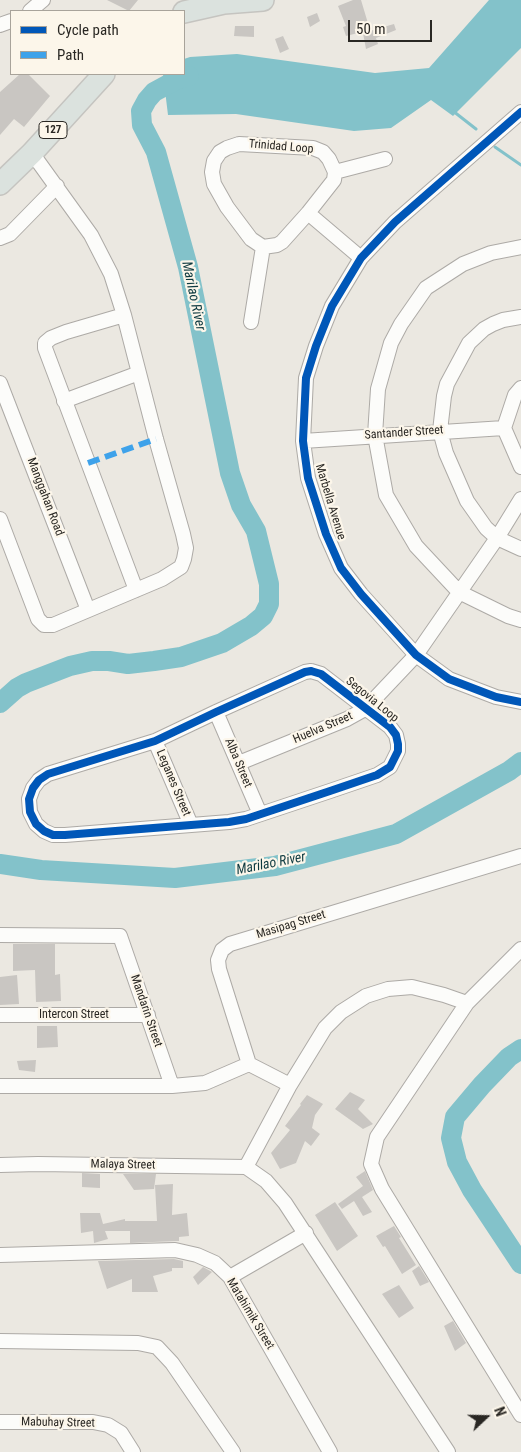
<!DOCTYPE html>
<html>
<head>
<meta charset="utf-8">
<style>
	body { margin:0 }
	#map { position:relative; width:521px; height:1452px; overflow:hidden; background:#ebe8e1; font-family:"Roboto Condensed",sans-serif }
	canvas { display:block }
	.legend { position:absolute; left:10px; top:10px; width:175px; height:65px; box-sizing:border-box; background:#fcf6ea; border:1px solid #a8a39a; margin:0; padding:6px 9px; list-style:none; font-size:15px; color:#292723 }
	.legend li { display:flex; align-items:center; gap:10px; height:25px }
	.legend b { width:25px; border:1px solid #a8a39a }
	.north { position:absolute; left:461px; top:1392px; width:50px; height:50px; -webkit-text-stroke:4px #fcf6ea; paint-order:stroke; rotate:69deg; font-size:14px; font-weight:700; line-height:20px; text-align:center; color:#292723 }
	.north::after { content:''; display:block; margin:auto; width:18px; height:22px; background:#292723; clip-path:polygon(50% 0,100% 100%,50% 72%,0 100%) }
	.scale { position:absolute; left:348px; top:20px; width:84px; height:22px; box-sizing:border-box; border:2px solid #292723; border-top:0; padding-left:6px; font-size:15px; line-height:18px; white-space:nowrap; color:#292723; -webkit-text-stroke:4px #fcf6ea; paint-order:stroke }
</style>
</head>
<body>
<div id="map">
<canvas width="521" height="1452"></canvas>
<ul class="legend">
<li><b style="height:6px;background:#0057b8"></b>Cycle path</li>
<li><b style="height:6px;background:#3ea2ea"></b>Path</li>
</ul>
<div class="north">N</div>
<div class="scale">50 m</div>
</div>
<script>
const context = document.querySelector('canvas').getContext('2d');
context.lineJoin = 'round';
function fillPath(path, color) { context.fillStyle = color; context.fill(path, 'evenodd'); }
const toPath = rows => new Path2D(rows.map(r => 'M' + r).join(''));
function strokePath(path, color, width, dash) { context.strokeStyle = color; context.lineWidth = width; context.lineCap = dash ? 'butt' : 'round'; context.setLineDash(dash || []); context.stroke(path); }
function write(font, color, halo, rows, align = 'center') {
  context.font = font + ' "Roboto Condensed",sans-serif'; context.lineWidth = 4.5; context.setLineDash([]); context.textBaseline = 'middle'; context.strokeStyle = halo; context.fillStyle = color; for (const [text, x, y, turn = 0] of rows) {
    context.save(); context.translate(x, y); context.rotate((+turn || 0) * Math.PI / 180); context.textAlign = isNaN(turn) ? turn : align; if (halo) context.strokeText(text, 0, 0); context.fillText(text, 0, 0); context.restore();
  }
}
fillPath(toPath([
	[489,0,521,0,521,48,453,116,431,100,391,128,354,131,236,114,168,115,163,74,184,74,184,59,190,57,237,54,375,73,429,68]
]), '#83c2ca');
strokePath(toPath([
	[453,111,476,129],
	[495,147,521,165]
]), '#83c2ca', 3);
strokePath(toPath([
	[0,703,17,688,26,683,70,666,92,661,109,661,128,664,154,661,181,657,222,643,251,626,263,616,269,604,269,584,256,531,241,505,230,473,188,267,156,152,142,125,141,111,147,100,154,92,178,79,189,76],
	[0,864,41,870,175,878,275,866,396,834,509,771,521,762],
	[521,1049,509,1057,482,1085,455,1117,451,1138,457,1162,472,1190,521,1264]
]), '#83c2ca', 20);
fillPath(toPath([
	[107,0,138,0,129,11],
	[353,0,361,0,370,30,346,36,343,27,346,26,338,6],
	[317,13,320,21,310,27,307,17],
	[394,24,396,30,376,38,378,44,366,49,363,33],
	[235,26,254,26,254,37,234,36],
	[283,36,289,49,280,53,275,39],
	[20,74,28,74,50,96,24,127,14,119,0,135,0,92],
	[13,944,55,944,55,975,60,974,61,1001,36,1002,35,970,13,971],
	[17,975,19,1004,0,1005,0,977],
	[37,1026,57,1026,58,1047,37,1048],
	[36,1060,35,1072,19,1070,17,1061],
	[350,1092,365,1100,358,1109,373,1124,363,1129,335,1109],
	[307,1095,323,1104,315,1115,312,1128,320,1134,311,1146,305,1141,296,1163,280,1169,271,1153,290,1130,285,1126,301,1105,300,1104],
	[365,1171,373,1190,362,1197,372,1212,363,1216,354,1201,342,1209,338,1204,363,1186,356,1177],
	[82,1173,100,1174,100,1188,82,1187],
	[123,1174,156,1174,154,1189,134,1190],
	[173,1184,172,1215,187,1213,189,1236,179,1237,179,1241,176,1241,130,1243,130,1231,105,1231,108,1239,94,1243,93,1231,81,1233,80,1213,100,1213,103,1224,125,1219,125,1221,157,1221,155,1185],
	[335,1202,358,1236,337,1251,315,1215],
	[394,1226,401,1237,399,1238,416,1265,402,1274,385,1246,383,1247,376,1236],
	[174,1259,183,1261,183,1268,172,1268,172,1271,153,1276,158,1292,132,1292,132,1279,107,1289,98,1261],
	[419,1266,429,1282,420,1286,412,1271],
	[203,1267,212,1272,198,1285,193,1277],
	[399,1285,414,1308,399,1318,382,1294],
	[453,1321,466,1343,455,1351,444,1326]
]), '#c9c6c2');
const street = toPath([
	[30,11,43,0],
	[0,25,11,21],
	[521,112,395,222,361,258,332,306,316,346,306,378,303,441,308,478,326,534,341,568,361,594,416,655,449,679,496,697,521,702],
	[239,144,313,148,323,152,329,159,335,172,334,180,308,213,282,242,277,245,263,247,251,239,227,207,214,184,212,172,214,161,220,152,227,148,239,144],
	[335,172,385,159],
	[308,213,361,258],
	[0,238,10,234,57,186],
	[521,247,491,253,463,264,426,288,401,324,391,343,378,389,375,435,386,495,416,546,459,592,508,616,521,620],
	[124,315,66,332,51,338,45,343,45,348,136,590],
	[521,317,503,320,493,324,484,329,469,343,447,384,444,396,440,431,446,453,467,501,486,528,497,538,521,549],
	[251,322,263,247],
	[0,383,88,610],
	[521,388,515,395,504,428,521,467],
	[64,401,139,373],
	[303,441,504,428],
	[0,519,38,619,44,625,53,625,162,579,181,567,184,559,186,548,183,534,156,439,124,315,111,274,91,235,32,153],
	[311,671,321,674,390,727,396,735,398,744,398,751,390,767,377,775,330,791,246,819,229,822,65,835,53,835,44,831,36,824,30,812,29,799,33,788,39,780,48,774,155,741,216,712,305,672,311,671],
	[216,712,260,814],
	[155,741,191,825],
	[239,763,347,719,365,709,416,655,497,538,521,499],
	[0,935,120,936,172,1086],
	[521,949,467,1003,377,1137,371,1164,382,1189,521,1415],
	[0,1015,148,1015],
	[290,1085,249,1064,219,969,218,960,222,950,230,944,521,856],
	[0,1086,172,1086,205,1083,249,1064],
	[0,1165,38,1164,246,1167],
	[246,1167,266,1181,285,1203,448,1452],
	[246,1167,290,1085,325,1028,341,1012,366,996,388,989,412,987,444,995,467,1003],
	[0,1255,175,1250,197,1255,215,1263,230,1277,330,1452],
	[230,1277,306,1233],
	[0,1341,138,1343,157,1347,172,1363,233,1452],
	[0,1422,93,1422,108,1425,121,1433,133,1452]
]);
const primary = toPath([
	[184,12,224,3,263,0],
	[0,184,32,153,104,74]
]);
strokePath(street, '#adaaa6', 16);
strokePath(primary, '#c5c4c0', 24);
strokePath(street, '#fcfcfa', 14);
strokePath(primary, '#dbe2de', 21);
strokePath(toPath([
	[88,463,156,439]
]), '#3ea2ea', 6, [12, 6]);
strokePath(toPath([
	[521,112,395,222,361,258,332,306,316,346,306,378,303,441,308,478,326,534,341,568,361,594,416,655,449,679,496,697,521,702],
	[311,671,321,674,390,727,396,735,398,744,398,751,390,767,377,775,330,791,246,819,229,822,65,835,53,835,44,831,36,824,30,812,29,799,33,788,39,780,48,774,155,741,216,712,305,672,311,671]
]), '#0057b8', 8);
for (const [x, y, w] of [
	[53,130,28]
]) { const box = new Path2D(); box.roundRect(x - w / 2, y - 8.5, w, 17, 4); context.fillStyle = '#fcf6ea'; context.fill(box); strokePath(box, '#292723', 1); }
write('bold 11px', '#292723', null, [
	["127",53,130]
]);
write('12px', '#292723', '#fcf6ea', [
	["Trinidad Loop",281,147,5],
	["Santander Street",404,433,-4],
	["Manggahan Road",45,497,69],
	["Marbella Avenue",330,502,73],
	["Segovia Loop",372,700,39],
	["Huelva Street",323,728,-23],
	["Alba Street",238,763,67],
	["Leganes Street",173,783,67],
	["Masipag Street",291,925,-17],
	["Mandarin Street",146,1011,71],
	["Intercon Street",74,1015],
	["Malaya Street",123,1165,1],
	["Matahimik Street",250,1314,59],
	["Mabuhay Street",58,1423,1]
]);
write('italic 14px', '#0e3a40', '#fcf6ea', [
	["Marilao River",193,296,78],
	["Marilao River",271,864,-11]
]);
</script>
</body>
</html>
